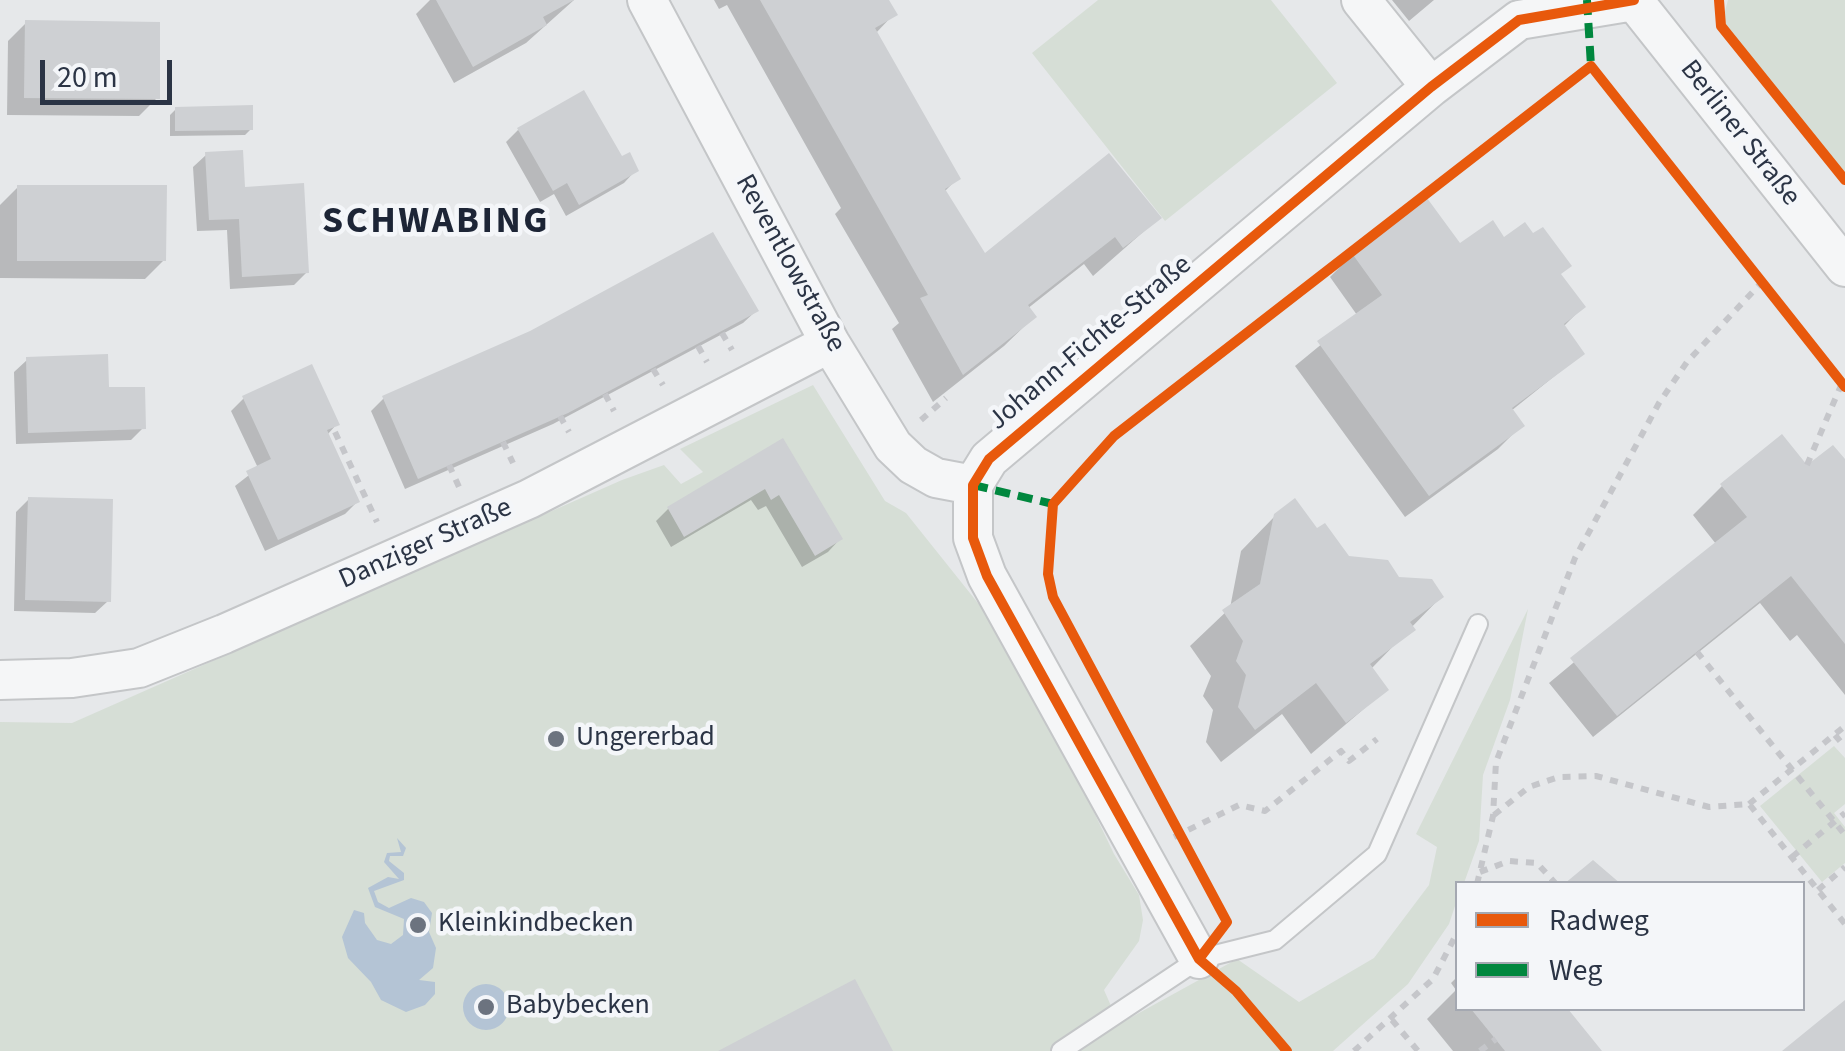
<!DOCTYPE html>
<html>
<head>
<meta charset="utf-8">
<style>
	body { margin:0 }
	#map { position:relative; width:1845px; height:1051px; overflow:hidden; background:#e6e8ea; font-family:"Source Sans 3",sans-serif }
	canvas { display:block }
	.legend { position:absolute; left:1455px; top:881px; width:350px; height:130px; box-sizing:border-box; background:#f4f6f9; border:2px solid #a4a8b1; margin:0; padding:12px 18px; list-style:none; font-size:30px; color:#2b3445 }
	.legend li { display:flex; align-items:center; gap:20px; height:50px }
	.legend b { width:50px; border:2px solid #a4a8b1 }
	.scale { position:absolute; left:40px; top:60px; width:132px; height:45px; box-sizing:border-box; border:5px solid #2b3445; border-top:0; padding-left:12px; font-size:30px; line-height:35px; white-space:nowrap; color:#2b3445; -webkit-text-stroke:8px #f4f6f9; paint-order:stroke }
</style>
</head>
<body>
<div id="map">
<canvas width="1845" height="1051"></canvas>
<ul class="legend">
<li><b style="height:12px;background:#e8590c"></b>Radweg</li>
<li><b style="height:12px;background:#00873e"></b>Weg</li>
</ul>
<div class="scale">20 m</div>
</div>
<script>
const context = document.querySelector('canvas').getContext('2d');
context.lineJoin = 'round';
function fillPath(path, color) { context.fillStyle = color; context.fill(path, 'evenodd'); }
const toPath = rows => new Path2D(rows.map(r => 'M' + r).join(''));
function strokePath(path, color, width, dash) { context.strokeStyle = color; context.lineWidth = width; context.lineCap = dash ? 'butt' : 'round'; context.setLineDash(dash || []); context.stroke(path); }
function write(font, color, halo, rows, align = 'center') {
  context.font = font + ' "Source Sans 3",sans-serif'; context.lineWidth = 9; context.setLineDash([]); context.textBaseline = 'middle'; context.strokeStyle = halo; context.fillStyle = color; for (const [text, x, y, turn = 0] of rows) {
    context.save(); context.translate(x, y); context.rotate((+turn || 0) * Math.PI / 180); context.textAlign = isNaN(turn) ? turn : align; if (halo) context.strokeText(text, 0, 0); context.fillText(text, 0, 0); context.restore();
  }
}
fillPath(toPath([
	[1098,0,1271,0,1337,83,1165,221,1032,53],
	[1728,0,1845,0,1845,180,1721,26],
	[813,385,885,501,906,513,1017,652,1114,854,1139,895,1143,920,1139,941,1104,990,1119,1024,1237,959,1299,1002,1374,958,1429,885,1437,847,1416,834,1528,609,1510,700,1483,775,1479,841,1464,883,1458,884,1457,900,1449,924,1408,984,1333,1051,0,1051,0,722,72,723,622,480,664,465,681,484,703,472,680,449],
	[1834,746,1845,758,1845,804,1834,813,1845,827,1845,863,1822,882,1760,806]
]), '#d6ded6');
fillPath(toPath([
	[397,838,406,848,403,856,390,856,389,861,404,873,404,880,374,891,378,902,389,908,411,898,424,902,432,913,429,932,436,948,433,968,419,980,435,982,435,994,425,1005,406,1012,381,1000,371,982,348,958,342,937,354,910,364,913,365,923,377,940,391,944,403,935,404,919,375,907,368,888,388,877,399,879,384,862,387,853,401,852],
	'463 1007a23 23 0 1 1 46 0a23 23 0 1 1-46 0Z'
]), '#b4c4d5');
fillPath(toPath([
	[430,0,574,0,526,43,454,83,416,14],
	[714,0,886,0,894,14,876,33,958,178,944,192,984,256,1159,218,1093,276,1084,264,1027,309,1034,317,1004,346,933,402,892,329,899,323,835,214,841,208,727,5,719,9],
	[1392,0,1434,0,1409,21],
	[26,23,157,98,139,116,7,115,8,41],
	[176,109,251,129,245,135,170,136,170,115],
	[518,130,621,160,636,170,624,183,566,216,554,194,540,202,506,142],
	[206,155,243,189,307,272,294,285,230,289,227,230,197,231,193,167],
	[18,187,164,260,145,279,0,278,0,205],
	[1504,240,1559,275,1583,307,1563,327,1582,354,1511,411,1521,426,1498,449,1405,517,1295,366,1357,315,1330,277,1353,254],
	[756,311,743,323,553,424,405,489,371,411,384,398,532,333],
	[27,360,107,390,143,428,131,440,16,444,14,372],
	[244,398,337,424,327,435,357,502,345,514,265,551,235,486,258,468,231,411],
	[782,441,840,539,828,552,802,567,766,506,758,510,751,500,671,547,656,521,668,509],
	[1845,463,1845,695,1797,635,1790,641,1760,603,1593,737,1549,683,1716,544,1693,515,1722,486],
	[29,499,108,601,95,613,14,611,16,512],
	[1275,516,1317,532,1347,558,1441,597,1371,669,1386,690,1311,754,1282,714,1221,762,1206,742,1213,710,1203,696,1211,676,1190,646,1230,608,1241,551],
	[1458,976,1458,1008,1565,1008,1598,1051,1453,1051,1427,1019,1456,990,1451,983]
]), '#0003');
fillPath(toPath([
	[436,0,574,0,543,17,547,25,473,67],
	[760,0,889,0,898,15,875,28,961,179,945,189,985,253,1109,153,1162,218,1123,248,1115,237,1028,305,1037,317,963,375,920,298,928,295],
	[25,20,160,22,160,99,24,98],
	[584,90,622,156,630,152,639,171,579,205,567,183,553,191,517,128],
	[253,105,253,130,175,131,175,107],
	[243,150,245,187,304,183,309,273,242,277,239,219,209,220,205,152],
	[17,185,167,185,166,261,17,261],
	[1427,198,1460,243,1493,220,1504,237,1525,222,1533,233,1543,227,1572,266,1561,274,1586,307,1564,324,1585,354,1512,408,1525,426,1429,496,1317,341,1382,295,1351,252],
	[713,232,759,311,568,413,418,479,382,396,530,331],
	[108,354,109,387,145,387,146,429,28,433,26,357],
	[312,364,340,425,327,430,360,502,278,540,246,471,271,459,242,396],
	[1782,434,1807,465,1833,445,1845,459,1845,644,1791,576,1617,716,1570,658,1747,517,1720,484],
	[783,438,843,539,815,556,779,495,771,500,765,489,684,537,667,507],
	[28,497,113,499,111,602,25,600],
	[1295,498,1317,528,1325,523,1349,556,1388,560,1399,577,1432,579,1444,597,1410,622,1416,630,1370,664,1389,690,1346,723,1316,683,1255,730,1238,707,1246,675,1236,661,1243,641,1222,610,1260,584,1274,514],
	[1593,860,1621,884,1564,884],
	[855,979,893,1051,718,1051],
	[1845,1000,1845,1051,1782,1051,1825,1016],
	[1471,1009,1568,1009,1602,1051,1505,1051]
]), '#ced0d3');
const service = toPath([
	[1061,1051,1199,959,1275,940,1377,854,1478,624]
]);
const minor = toPath([
	[647,0,830,343,893,446,913,465,936,478,973,485],
	[1361,0,1431,87],
	[1634,1,1845,267],
	[0,680,72,678,139,668,224,634,529,499,830,343],
	[1199,959,987,576,973,538,973,485,989,459,1431,87,1519,20,1634,1]
]);
strokePath(service, '#c4c6c8', 22);
strokePath(minor, '#c4c6c8', 42);
strokePath(toPath([
	[722,333,732,350],
	[698,346,707,362],
	[653,369,663,385],
	[605,394,614,411],
	[560,416,569,432],
	[921,420,946,398],
	[335,432,377,522],
	[503,442,513,463],
	[449,465,459,487],
	[1807,465,1842,383],
	[1697,652,1845,835],
	[1835,735,1845,747],
	[1749,804,1845,726],
	[1494,815,1529,787,1559,777,1596,776,1709,807,1749,804,1845,924],
	[1174,837,1239,805,1265,811,1341,751,1349,761,1377,739],
	[1792,857,1845,813],
	[1480,872,1509,861,1537,863,1556,884],
	[1477,884,1493,816,1496,762,1575,558,1659,403,1687,362,1762,282],
	[1818,890,1845,867],
	[1392,1020,1418,1051],
	[1354,1051,1433,979,1458,931],
	[1480,1051,1496,1039]
]), '#c5c6ca', 6, [8, 8]);
strokePath(service, '#f5f6f7', 18);
strokePath(minor, '#f5f6f7', 38);
strokePath(toPath([
	[1587,0,1591,66],
	[973,485,1053,504]
]), '#00873e', 8, [15, 8]);
strokePath(toPath([
	[1719,0,1721,26,1845,180],
	[1591,66,1845,387],
	[1199,959,1227,922,1053,597,1048,574,1053,504,1114,436,1591,66],
	[1287,1051,1236,991,1199,959,987,576,973,538,973,485,989,459,1431,87,1519,20,1634,0]
]), '#e8590c', 10);
for (const [x, y, r, color] of [
	[556,739,10,"#6c737f"],
	[418,925,10,"#6c737f"],
	[486,1007,10,"#6c737f"]
]) { const dot = new Path2D(); dot.arc(x, y, r, 0, 2 * Math.PI); context.fillStyle = color; context.fill(dot); strokePath(dot, '#f4f6f9', 4); }
write('28px', '#2b3445', '#f4f6f9', [
	["Berliner Straße",1739,134,52],
	["Reventlowstraße",789,264,61],
	["Johann-Fichte-Straße",1091,344,-40],
	["Danziger Straße",426,545,-24]
]);
write('28px', '#2b3445', '#f4f6f9', [
	["Ungererbad",576,739],
	["Kleinkindbecken",438,925],
	["Babybecken",506,1007]
], 'left');
context.letterSpacing = '2.5px';
write('bold 38px', '#1d2536', '#f4f6f9', [
	["SCHWABING",436,224]
]);
context.letterSpacing = '0px';
</script>
</body>
</html>
